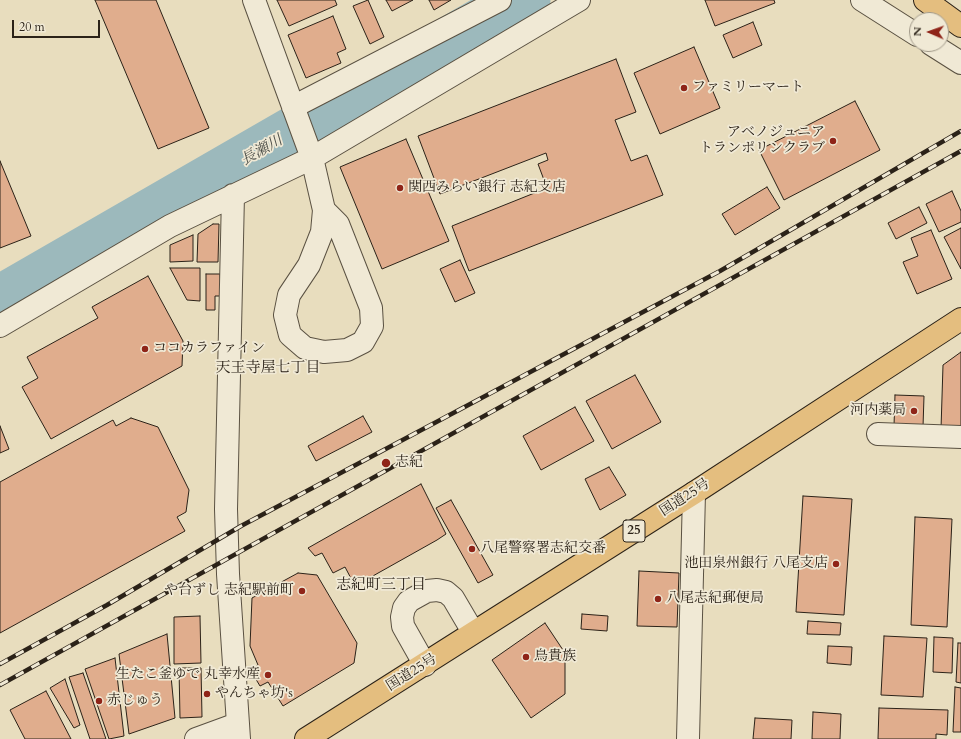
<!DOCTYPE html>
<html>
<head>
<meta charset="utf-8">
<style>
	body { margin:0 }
	#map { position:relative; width:961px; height:739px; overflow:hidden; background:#e8ddbe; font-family:Cardo,serif }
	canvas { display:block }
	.north { position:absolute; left:909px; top:12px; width:40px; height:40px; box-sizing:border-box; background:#f0e9d5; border:1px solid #a19989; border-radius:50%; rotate:272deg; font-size:11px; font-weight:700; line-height:16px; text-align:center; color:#2b2218 }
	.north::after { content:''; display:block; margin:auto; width:14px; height:18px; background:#8f2418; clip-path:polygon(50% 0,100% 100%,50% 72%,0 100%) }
	.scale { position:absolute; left:12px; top:20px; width:88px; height:18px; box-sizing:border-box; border:2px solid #2b2218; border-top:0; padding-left:5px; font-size:12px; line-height:14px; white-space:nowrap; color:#2b2218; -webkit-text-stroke:3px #f0e9d5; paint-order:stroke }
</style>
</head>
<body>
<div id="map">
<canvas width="961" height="739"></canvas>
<div class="north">N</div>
<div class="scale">20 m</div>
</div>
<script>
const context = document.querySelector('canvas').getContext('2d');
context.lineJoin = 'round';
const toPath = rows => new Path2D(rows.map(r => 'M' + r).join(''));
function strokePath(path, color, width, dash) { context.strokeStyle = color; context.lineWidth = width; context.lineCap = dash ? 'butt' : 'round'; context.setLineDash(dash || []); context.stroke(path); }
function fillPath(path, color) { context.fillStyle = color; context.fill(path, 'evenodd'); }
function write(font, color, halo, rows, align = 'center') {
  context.font = font + ' Cardo,"Noto Serif JP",serif'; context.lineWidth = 3.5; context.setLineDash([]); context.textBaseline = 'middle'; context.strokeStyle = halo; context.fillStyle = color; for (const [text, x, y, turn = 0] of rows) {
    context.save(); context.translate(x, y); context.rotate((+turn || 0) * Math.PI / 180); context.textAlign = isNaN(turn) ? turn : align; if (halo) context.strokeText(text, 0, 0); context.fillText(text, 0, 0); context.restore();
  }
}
strokePath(toPath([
	[0,302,524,0]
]), '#9cb9bc', 53);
const building = toPath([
	[95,0,156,0,209,128,158,149,95,0],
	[277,0,335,0,337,5,289,26,277,0],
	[368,0,384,37,370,44,353,6,368,0],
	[386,0,413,0,392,11,386,0],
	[429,0,451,0,434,10,429,0],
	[705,0,774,0,775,3,715,26,705,0],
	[333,16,346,49,337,53,341,63,306,78,288,35,333,16],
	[753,22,762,45,733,58,723,35,753,22],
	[694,47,720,108,660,134,634,73,694,47],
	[616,59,636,112,615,120,631,161,647,155,663,195,469,271,452,226,547,188,538,164,548,160,546,153,440,194,418,136,616,59],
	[855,101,880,150,784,200,759,150,855,101],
	[406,139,449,241,382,269,340,167,406,139],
	[0,161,31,236,0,248,0,161],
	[767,187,780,208,735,235,722,214,767,187],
	[952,191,961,211,961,222,939,232,926,204,952,191],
	[919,207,927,223,896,239,888,223,919,207],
	[213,224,219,224,218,262,197,262,198,234,213,224],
	[961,228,961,269,944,237,961,228],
	[931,230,952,279,917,294,903,262,918,256,911,238,931,230],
	[193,235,193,261,170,262,170,245,193,235],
	[460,260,475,293,455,302,440,269,460,260],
	[170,268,200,268,200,301,187,300,170,268],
	[206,274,220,274,221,296,215,296,215,310,206,310,206,274],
	[148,276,183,341,182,366,51,439,22,387,38,378,27,357,98,318,92,307,148,276],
	[961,352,961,429,941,429,943,365,961,352],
	[635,375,661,422,612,449,586,401,635,375],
	[895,395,924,396,923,427,894,426,895,395],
	[575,407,594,441,541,470,523,436,575,407],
	[363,416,372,432,316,461,308,446,363,416],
	[131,418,158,427,189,490,186,512,177,517,185,531,0,633,0,482,113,420,116,426,131,418],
	[0,426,9,449,0,453,0,426],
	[609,467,626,495,600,510,585,479,609,467],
	[421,484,446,534,437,540,355,586,345,567,333,573,322,553,315,556,308,548,421,484],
	[803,496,852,499,844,615,796,612,803,496],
	[451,500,493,575,478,583,436,508,451,500],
	[915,517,952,519,947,627,911,625,915,517],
	[639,571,679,573,677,627,637,626,639,571],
	[298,573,317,575,357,643,354,663,283,706,268,682,260,686,251,671,258,665,250,646,252,598,298,573],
	[582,614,608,616,607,631,581,629,582,614],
	[200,616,201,663,174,664,174,617,200,616],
	[808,621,841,623,840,635,807,634,808,621],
	[545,623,565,653,565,694,531,718,492,660,545,623],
	[167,634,175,718,129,734,119,654,167,634],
	[884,636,927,638,923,697,881,695,884,636],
	[934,637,953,638,952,673,933,672,934,637],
	[958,643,961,643,961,683,956,682,958,643],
	[828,646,852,647,851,665,827,663,828,646],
	[115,658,124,736,109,739,85,669,115,658],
	[179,668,201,668,202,717,180,718,179,668],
	[83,673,106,739,90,739,69,677,83,673],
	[65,679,80,725,74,728,50,688,65,679],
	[955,687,961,688,961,732,953,732,955,687],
	[46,691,71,739,25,739,10,710,46,691],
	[879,708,948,710,947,735,936,734,936,739,878,739,879,708],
	[813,712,841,714,840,739,812,739,813,712],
	[755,718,792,720,791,739,753,739,755,718]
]);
fillPath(building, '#e0ad8d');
strokePath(building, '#2b2218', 1);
const street = toPath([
	[254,0,312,158,324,210,322,232,309,265,289,295,285,315,290,335,305,348,324,352,347,350,363,342,372,326,371,308,338,224,324,210],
	[862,0,917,35],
	[931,44,961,63],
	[293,107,500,0],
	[233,195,226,509,228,574,239,739],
	[0,326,170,226,312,158,579,0],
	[878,434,961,437],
	[425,665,403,626,402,617,404,608,409,601,427,591,437,590,446,592,453,598,473,632],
	[196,739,237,724],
	[688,739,694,493]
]);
const highway = toPath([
	[925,0,961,26],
	[306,739,694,493,961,319]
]);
strokePath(street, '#5a5142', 24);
strokePath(highway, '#2b2218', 24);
strokePath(street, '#f0e9d5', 22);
strokePath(highway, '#e4be7f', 22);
const rail = toPath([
	[0,664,107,605,241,526,720,271,961,131],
	[0,685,961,151]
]);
strokePath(rail, '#2b2218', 4.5);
strokePath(rail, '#f0e9d5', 3, [9]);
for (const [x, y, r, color] of [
	[684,88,4,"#8f2418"],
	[833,141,4,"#8f2418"],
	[400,188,4,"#8f2418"],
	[145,349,4,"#8f2418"],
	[914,411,4,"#8f2418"],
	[386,463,5,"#8f2418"],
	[472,549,4,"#8f2418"],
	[836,564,4,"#8f2418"],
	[302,591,4,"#8f2418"],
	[658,599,4,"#8f2418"],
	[526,657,4,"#8f2418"],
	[268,675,4,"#8f2418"],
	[207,694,4,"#8f2418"],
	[99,701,4,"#8f2418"]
]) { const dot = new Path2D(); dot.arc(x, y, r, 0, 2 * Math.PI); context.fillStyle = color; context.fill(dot); strokePath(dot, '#f0e9d5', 1.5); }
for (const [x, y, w] of [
	[634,531,22]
]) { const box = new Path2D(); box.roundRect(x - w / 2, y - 11, w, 22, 3); context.fillStyle = '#f0e9d5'; context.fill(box); strokePath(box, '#2b2218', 1); }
write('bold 13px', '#2b2218', null, [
	["25",634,531]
]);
write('14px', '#2b2218', '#f0e9d5', [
	["ファミリーマート",692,88],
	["アベノジュニア",825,133,"right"],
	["トランポリンクラブ",825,149,"right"],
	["関西みらい銀行 志紀支店",408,188],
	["ココカラファイン",153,349],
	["河内薬局",906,411,"right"],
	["志紀",395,463],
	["八尾警察署志紀交番",480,549],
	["池田泉州銀行 八尾支店",828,564,"right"],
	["や台ずし 志紀駅前町",294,591,"right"],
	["八尾志紀郵便局",666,599],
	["鳥貴族",534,657],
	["生たこ釜ゆで 丸幸水産",260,675,"right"],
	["やんちゃ坊's",215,694],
	["赤じゅう",107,701]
], 'left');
write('14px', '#2b2218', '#f0e9d5', [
	["国道25号",685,498,-33],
	["国道25号",412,673,-32]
]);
write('italic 15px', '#4d4f49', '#f0e9d5', [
	["長瀬川",262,151,-30]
]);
write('15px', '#2b2218', '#f0e9d5', [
	["天王寺屋七丁目",268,369],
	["志紀町三丁目",381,586]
]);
</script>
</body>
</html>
